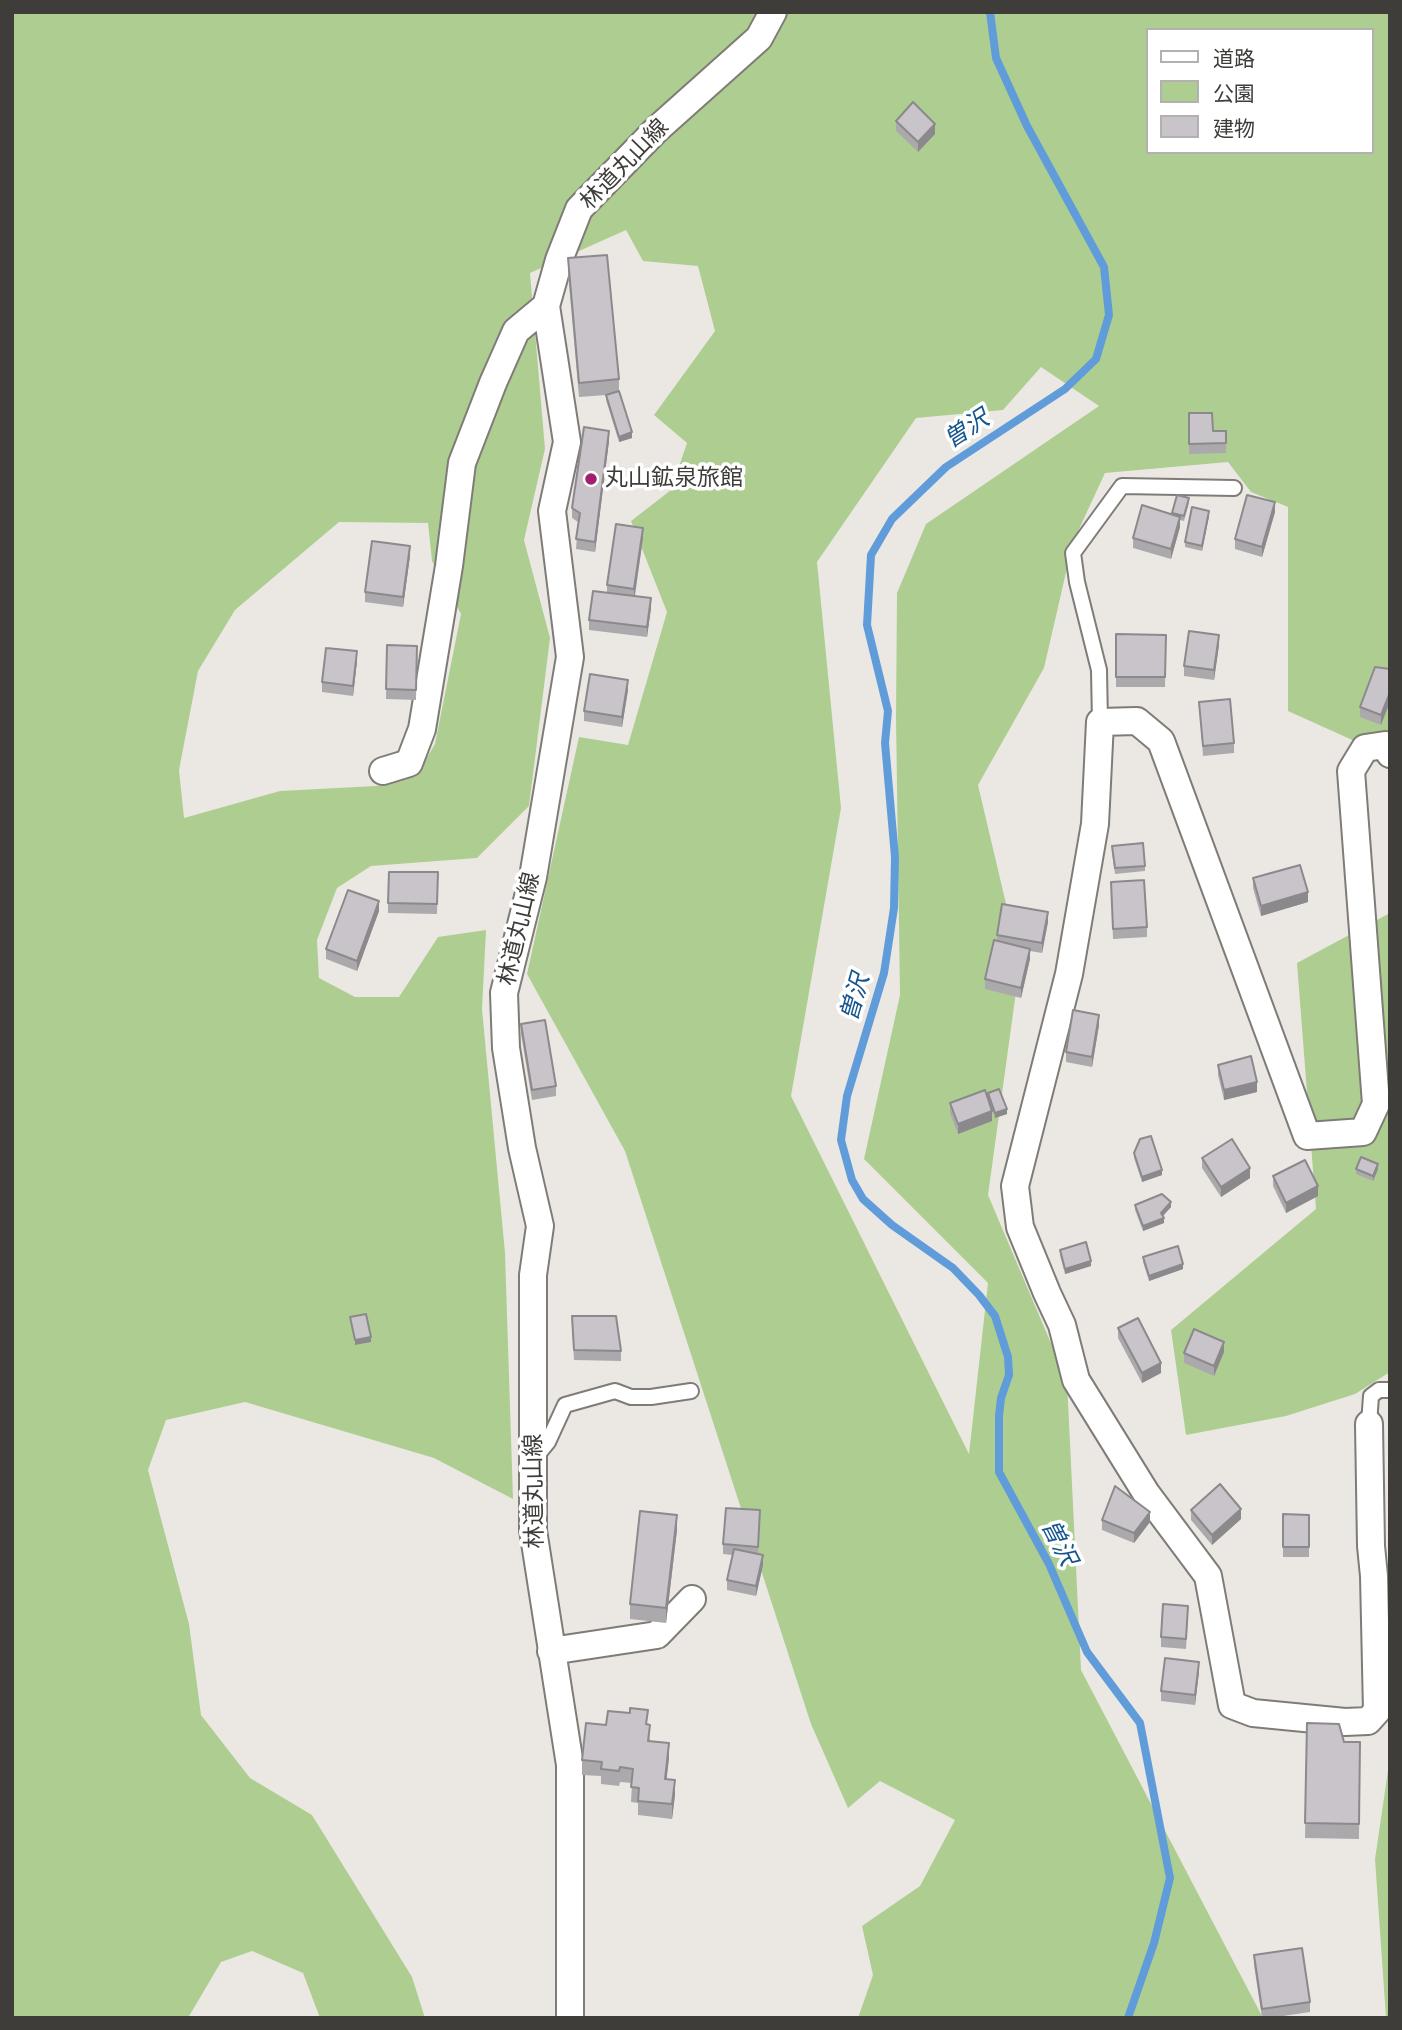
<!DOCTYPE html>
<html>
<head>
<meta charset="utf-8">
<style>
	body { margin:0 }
	#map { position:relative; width:1402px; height:2030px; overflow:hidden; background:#ebe8e3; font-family:"Space Grotesk","Noto Sans JP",sans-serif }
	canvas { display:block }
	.frame { position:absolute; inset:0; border:14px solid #3e3d3a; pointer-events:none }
	.legend { position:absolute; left:1146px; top:28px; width:228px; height:126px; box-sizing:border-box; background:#fff; border:2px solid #b2b1b0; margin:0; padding:9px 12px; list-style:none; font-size:21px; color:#3e3d3a }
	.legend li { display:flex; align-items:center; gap:14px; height:35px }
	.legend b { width:35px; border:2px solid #b2b1b0 }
</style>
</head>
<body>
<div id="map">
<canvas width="1402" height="2030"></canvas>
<div class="frame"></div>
<ul class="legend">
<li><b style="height:9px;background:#fff"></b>道路</li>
<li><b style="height:19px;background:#aece91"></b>公園</li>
<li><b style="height:19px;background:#c8c4c9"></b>建物</li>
</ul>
</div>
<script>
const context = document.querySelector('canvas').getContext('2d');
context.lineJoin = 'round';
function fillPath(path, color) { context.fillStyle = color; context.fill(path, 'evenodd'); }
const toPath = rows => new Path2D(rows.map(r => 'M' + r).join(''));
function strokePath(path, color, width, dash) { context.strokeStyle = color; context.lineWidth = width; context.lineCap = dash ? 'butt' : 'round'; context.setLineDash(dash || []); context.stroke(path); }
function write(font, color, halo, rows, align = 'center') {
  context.font = font + ' "Space Grotesk","Noto Sans JP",sans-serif'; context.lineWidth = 7; context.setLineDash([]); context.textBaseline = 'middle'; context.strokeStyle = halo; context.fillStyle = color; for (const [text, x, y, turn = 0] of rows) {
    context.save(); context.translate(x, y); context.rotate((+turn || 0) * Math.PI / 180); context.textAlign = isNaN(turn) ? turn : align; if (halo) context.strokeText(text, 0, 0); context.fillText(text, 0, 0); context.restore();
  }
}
fillPath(toPath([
	[12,12,1390,12,1390,757,1288,711,1288,507,1251,492,1228,462,1105,473,1073,542,1044,668,978,785,1020,963,988,1195,1067,1381,1081,1670,1263,2018,858,2018,873,1975,862,1926,920,1886,955,1820,880,1781,848,1808,811,1724,625,1151,527,974,579,737,628,745,667,612,631,521,671,490,687,443,654,415,715,331,698,266,643,261,626,230,530,273,545,449,524,540,550,638,529,806,477,858,371,866,337,888,317,940,319,978,355,997,399,997,438,937,486,930,482,1009,505,1253,513,1499,434,1458,245,1402,166,1420,148,1470,189,1624,201,1715,250,1778,312,1815,412,1977,425,2018,320,2018,303,1973,252,1951,221,1962,188,2018,12,2018],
	[1148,30,1372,30,1372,152,1148,152],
	[1041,367,1099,406,926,524,897,593,896,717,900,995,864,1159,988,1283,969,1454,791,1096,841,808,817,562,916,418,1003,410],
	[339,522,428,523,432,561,461,614,435,744,416,776,376,786,280,791,184,818,179,770,198,671,235,610],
	[1390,913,1390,1372,1355,1394,1286,1416,1186,1435,1171,1330,1316,1209,1297,963],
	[1390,1757,1390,2018,1386,2018,1375,1859]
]), '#aece91');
strokePath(toPath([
	[990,12,996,58,1027,126,1104,267,1109,315,1096,359,1065,389,946,467,892,519,871,555,867,625,888,711,885,743,895,857,894,908,884,973,847,1096,841,1140,852,1180,863,1199,892,1225,953,1268,979,1295,995,1316,1008,1357,1009,1375,1001,1398,999,1416,999,1472,1049,1564,1087,1652,1140,1723,1170,1878,1154,1943,1128,2018]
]), '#619cda', 8);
const service = toPath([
	[1100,722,1099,670,1077,582,1073,553,1122,486,1234,488],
	[1369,1424,1371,1396,1379,1390,1390,1390],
	[534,1459,548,1442,565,1405,615,1391,631,1397,651,1397,691,1391]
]);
const minor = toPath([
	[383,771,409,763,422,729,449,566,462,463,493,383,516,331,546,306],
	[1369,1424,1371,1546,1374,1576,1377,1711,1368,1721,1345,1722,1253,1713,1232,1705,1208,1576,1146,1493,1076,1380,1062,1325,1047,1293,1020,1227,1015,1186,1069,974,1095,824,1100,722,1137,721,1161,741,1307,1136,1363,1132,1376,1104,1351,771,1365,748,1385,745,1390,754],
	[551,1651,657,1635,692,1599],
	[570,2018,570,1765,533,1530,533,1275,540,1226,522,1148,506,1048,504,993,533,877,570,657,552,511,567,442,546,306,559,260,579,209,656,130,759,38,773,12]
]);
strokePath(service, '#7f7c77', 18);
strokePath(minor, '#7f7c77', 30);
strokePath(service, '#fff', 14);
strokePath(minor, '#fff', 26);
fillPath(toPath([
	[896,121,935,134,918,152,896,131],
	[568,258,619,379,619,391,632,438,619,442,606,400,606,395,579,397,568,273],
	[1189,413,1213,431,1226,431,1226,453,1189,454],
	[609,441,595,552,576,549,578,522,572,518,572,508],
	[1177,495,1189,503,1184,521,1180,520,1180,527,1171,559,1133,548,1133,538,1172,514],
	[1275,512,1262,557,1235,549,1235,539],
	[1209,516,1202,551,1185,547,1185,542],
	[643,538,635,596,651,608,647,637,589,630,589,620,607,592,607,585],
	[410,556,403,607,365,602,365,592],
	[1116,634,1166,635,1165,687,1116,687],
	[387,645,417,646,416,700,386,699],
	[1219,645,1214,680,1184,676,1184,666],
	[357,661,353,696,322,692,322,682],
	[1390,669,1381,725,1360,717,1360,707],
	[628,690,622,727,584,721,584,711],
	[1199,702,1234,743,1234,753,1203,756],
	[1112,851,1145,866,1145,871,1115,874],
	[438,872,437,914,388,913,388,903],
	[1253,878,1308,902,1261,916,1253,888],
	[1111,882,1147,927,1147,937,1113,939],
	[379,911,357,971,326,959,326,949],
	[1048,922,1042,953,1030,951,1030,959,1021,998,985,989,985,979,997,941,997,935],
	[521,1024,556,1086,556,1096,532,1100,521,1034],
	[1099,1025,1092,1067,1066,1062,1066,1052],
	[1218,1065,1257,1092,1224,1100,1218,1075],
	[988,1093,1007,1114,995,1118,992,1111,992,1121,958,1134,950,1113,950,1103,988,1098],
	[1134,1153,1162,1175,1142,1182,1134,1158],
	[1202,1158,1250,1178,1221,1197,1202,1168],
	[1356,1169,1378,1169,1373,1181,1356,1174],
	[1273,1176,1318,1196,1286,1213,1273,1186],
	[1135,1205,1171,1207,1163,1216,1164,1223,1143,1231,1135,1210],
	[1060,1250,1091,1266,1065,1274,1060,1255],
	[1143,1257,1183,1269,1149,1281,1143,1262],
	[572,1326,621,1351,621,1361,574,1360],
	[1118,1328,1161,1373,1142,1383,1118,1338],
	[1224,1352,1214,1376,1184,1363,1184,1353],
	[1191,1510,1241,1519,1212,1545,1191,1520],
	[1283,1514,1309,1515,1309,1557,1283,1557],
	[760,1520,758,1554,763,1565,756,1596,727,1590,727,1580,732,1555,723,1554,723,1544],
	[1102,1520,1150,1522,1134,1543,1102,1530],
	[677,1530,666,1623,630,1619,630,1604],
	[1188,1616,1186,1649,1161,1647,1161,1637],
	[1199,1672,1195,1705,1161,1701,1161,1691],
	[1307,1723,1344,1742,1360,1742,1359,1839,1305,1838],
	[606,1725,648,1725,650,1741,669,1758,666,1779,675,1795,672,1819,638,1815,638,1803,631,1802,632,1783,620,1782,619,1786,601,1784,601,1776,582,1775,582,1760],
	[1254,1955,1310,2002,1310,2012,1270,2018,1262,2018,1254,1965]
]), '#aca9ad');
fillPath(toPath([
	[935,124,935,134,918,152,918,142],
	[609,431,609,441,595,552,595,542],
	[632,432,632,438,619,442,619,437],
	[1275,502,1275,512,1262,557,1262,547],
	[1209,511,1209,516,1202,551,1202,546],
	[1180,517,1180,527,1171,559,1171,549],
	[643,528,643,538,634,599,634,589],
	[410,546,410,556,403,607,403,597],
	[651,598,651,608,647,637,647,627],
	[1219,635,1219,645,1214,680,1214,670],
	[357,651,357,661,353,696,353,686],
	[628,680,628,690,622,727,622,717],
	[1390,692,1390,702,1381,725,1381,715],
	[1308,892,1308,902,1261,916,1261,906],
	[379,901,379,911,357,971,357,961],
	[1048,912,1048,922,1042,953,1042,943],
	[1030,949,1030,959,1021,998,1021,988],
	[1099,1015,1099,1025,1092,1067,1092,1057],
	[1257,1082,1257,1092,1224,1100,1224,1090],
	[1007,1109,1007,1114,995,1118,995,1113],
	[992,1111,992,1121,958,1134,958,1124],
	[1378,1164,1378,1169,1373,1181,1373,1176],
	[1250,1168,1250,1178,1221,1197,1221,1187],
	[1162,1170,1162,1175,1142,1182,1142,1177],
	[1318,1186,1318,1196,1286,1213,1286,1203],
	[1171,1202,1171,1207,1161,1218,1161,1213],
	[1164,1218,1164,1223,1143,1231,1143,1226],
	[1091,1261,1091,1266,1065,1274,1065,1269],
	[1183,1264,1183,1269,1149,1281,1149,1276],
	[371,1337,371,1342,355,1345,355,1340],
	[1224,1342,1224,1352,1214,1376,1214,1366],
	[1161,1363,1161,1373,1142,1383,1142,1373],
	[1241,1509,1241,1519,1212,1545,1212,1535],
	[1150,1512,1150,1522,1134,1543,1134,1533],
	[677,1515,677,1530,666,1623,666,1608],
	[763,1555,763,1565,756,1596,756,1586],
	[1199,1662,1199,1672,1195,1705,1195,1695],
	[669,1743,669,1758,665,1794,665,1779],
	[675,1780,675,1795,672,1819,672,1804]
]), '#8c898d');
const building = toPath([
	[913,102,935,124,918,142,896,121,913,102],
	[607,255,619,379,579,383,568,258,607,255],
	[619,391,632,432,619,437,606,395,619,391],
	[1189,413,1212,413,1213,431,1226,431,1226,443,1189,444,1189,413],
	[584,427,609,431,595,542,576,539,580,513,572,508,584,427],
	[1177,495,1189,498,1184,516,1172,513,1177,495],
	[1247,495,1275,502,1262,547,1235,539,1247,495],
	[1142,505,1180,517,1171,549,1133,538,1142,505],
	[1192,507,1209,511,1202,546,1185,542,1192,507],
	[616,524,643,528,634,589,607,585,616,524],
	[372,541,410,546,403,597,365,592,372,541],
	[593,591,651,598,647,627,589,620,593,591],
	[1189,631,1219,635,1214,670,1184,666,1189,631],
	[1116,634,1166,635,1165,677,1116,677,1116,634],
	[387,645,417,646,416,690,386,689,387,645],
	[326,648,357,651,353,686,322,682,326,648],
	[1375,667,1390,669,1390,692,1381,715,1360,707,1375,667],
	[590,674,628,680,622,717,584,711,590,674],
	[1230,699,1234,743,1203,746,1199,702,1230,699],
	[1143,843,1145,866,1115,868,1112,846,1143,843],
	[1300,865,1308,892,1261,906,1253,878,1300,865],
	[389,872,438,872,437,904,388,903,389,872],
	[1144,880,1147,927,1113,929,1111,882,1144,880],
	[348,890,379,901,357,961,326,949,348,890],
	[1002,904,1048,912,1042,943,997,935,1002,904],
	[994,940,1030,949,1021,988,985,979,994,940],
	[1073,1010,1099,1015,1092,1057,1066,1052,1073,1010],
	[545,1020,556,1086,532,1090,521,1024,545,1020],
	[1251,1056,1257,1082,1224,1090,1218,1065,1251,1056],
	[999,1089,1007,1109,995,1113,988,1093,999,1089],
	[985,1090,992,1111,958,1124,950,1103,985,1090],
	[1151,1136,1162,1170,1142,1177,1134,1153,1140,1139,1151,1136],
	[1232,1139,1250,1168,1221,1187,1202,1158,1232,1139],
	[1361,1157,1378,1164,1373,1176,1356,1169,1361,1157],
	[1305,1160,1318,1186,1286,1203,1273,1176,1305,1160],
	[1162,1194,1171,1202,1161,1213,1164,1218,1143,1226,1135,1205,1162,1194],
	[1086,1242,1091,1261,1065,1269,1060,1250,1086,1242],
	[1178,1246,1183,1264,1149,1276,1143,1257,1178,1246],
	[366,1314,371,1337,355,1340,350,1317,366,1314],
	[572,1316,616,1316,621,1351,574,1350,572,1316],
	[1138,1318,1161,1363,1142,1373,1118,1328,1138,1318],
	[1194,1329,1224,1342,1214,1366,1184,1353,1194,1329],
	[1220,1484,1241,1509,1212,1535,1191,1510,1220,1484],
	[1115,1486,1150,1512,1134,1533,1102,1520,1115,1486],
	[726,1508,760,1510,758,1547,723,1544,726,1508],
	[640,1511,677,1515,666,1608,630,1604,640,1511],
	[1283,1514,1309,1515,1309,1547,1283,1547,1283,1514],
	[734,1549,763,1555,756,1586,727,1580,734,1549],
	[1163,1604,1188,1606,1186,1639,1161,1637,1163,1604],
	[1165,1658,1199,1662,1195,1695,1161,1691,1165,1658],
	[630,1708,648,1710,646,1724,650,1725,648,1741,669,1743,665,1779,675,1780,672,1804,638,1801,639,1788,631,1787,633,1769,620,1767,619,1771,601,1769,602,1762,582,1760,586,1723,606,1725,608,1711,630,1713,630,1708],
	[1307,1723,1339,1724,1344,1742,1360,1742,1359,1824,1305,1823,1307,1723],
	[1302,1948,1310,2002,1262,2009,1254,1955,1302,1948]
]);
fillPath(building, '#c8c4c9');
strokePath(building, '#8c898d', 2);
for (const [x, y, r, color] of [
	[591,479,7,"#a11f6e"]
]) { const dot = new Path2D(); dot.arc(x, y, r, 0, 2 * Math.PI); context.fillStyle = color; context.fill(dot); strokePath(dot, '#fff', 2.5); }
write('23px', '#3e3d3a', '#fff', [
	["林道丸山線",625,165,-46],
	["林道丸山線",520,929,-77],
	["林道丸山線",535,1491,-91]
]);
write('23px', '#3e3d3a', '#fff', [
	["丸山鉱泉旅館",605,479]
], 'left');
write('italic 24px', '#15558e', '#fff', [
	["曽沢",967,430,-33],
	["曽沢",856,998,-74],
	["曽沢",1058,1543,63]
]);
</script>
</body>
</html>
